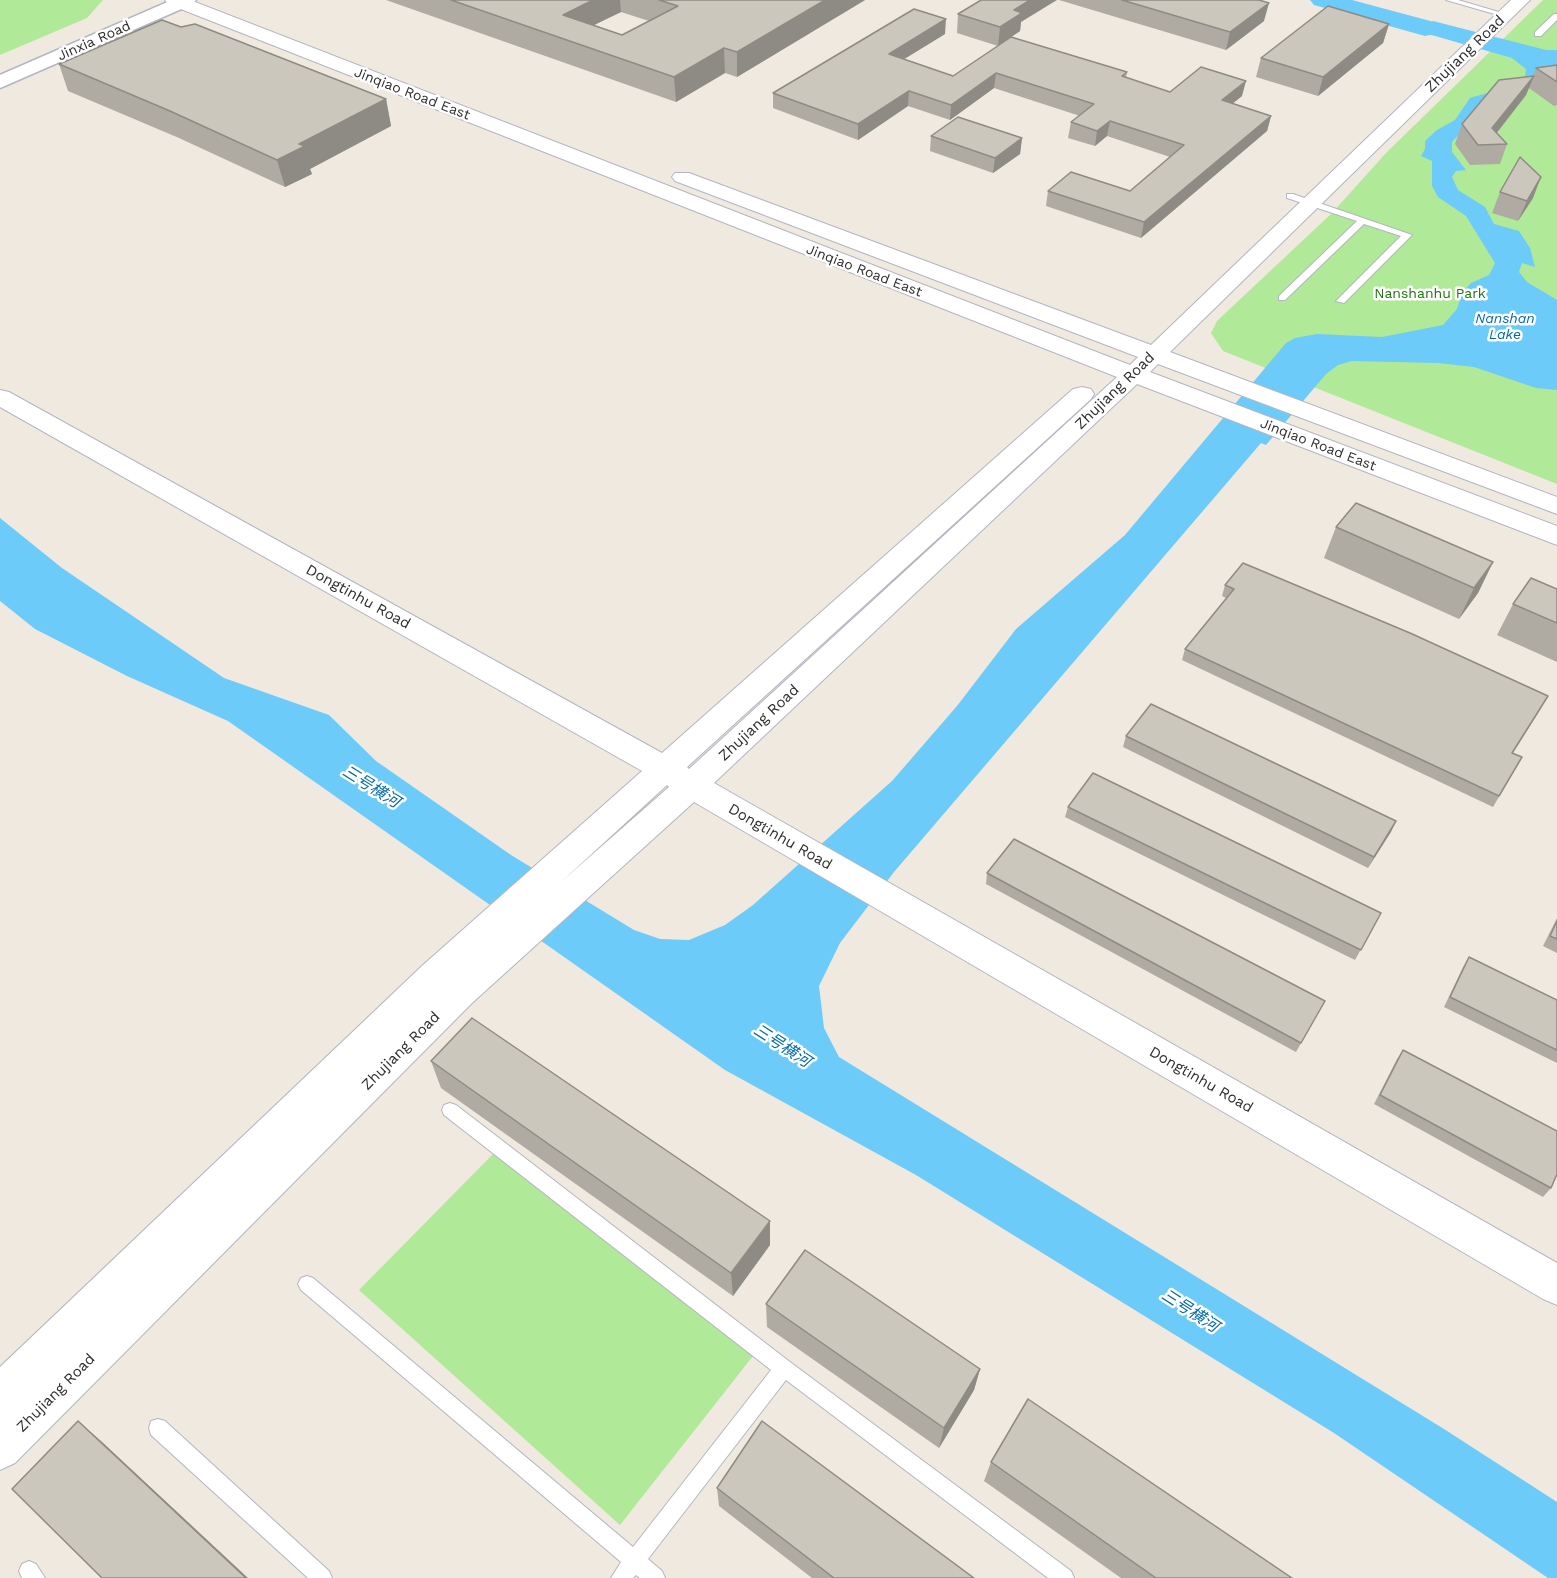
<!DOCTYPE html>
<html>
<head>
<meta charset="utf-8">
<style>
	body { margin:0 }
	canvas { display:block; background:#efe9df }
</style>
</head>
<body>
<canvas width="1557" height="1578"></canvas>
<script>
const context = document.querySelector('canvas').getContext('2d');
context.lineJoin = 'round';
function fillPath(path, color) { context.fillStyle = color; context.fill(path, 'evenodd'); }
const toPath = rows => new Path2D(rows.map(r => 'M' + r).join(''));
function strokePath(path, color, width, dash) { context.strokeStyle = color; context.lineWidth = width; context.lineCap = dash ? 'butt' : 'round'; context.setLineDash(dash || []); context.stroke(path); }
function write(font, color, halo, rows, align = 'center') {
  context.font = font + ' "Work Sans","Noto Sans SC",sans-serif'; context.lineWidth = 5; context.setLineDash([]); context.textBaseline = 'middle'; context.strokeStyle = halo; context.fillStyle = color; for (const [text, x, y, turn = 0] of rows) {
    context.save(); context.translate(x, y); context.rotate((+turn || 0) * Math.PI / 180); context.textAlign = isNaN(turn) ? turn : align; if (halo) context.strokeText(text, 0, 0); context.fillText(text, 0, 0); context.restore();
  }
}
fillPath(toPath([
	[0,0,103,0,87,18,0,55],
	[1543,0,1557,0,1557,484,1223,351,1211,333,1217,321,1332,213,1386,153],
	[497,1150,753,1356,620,1525,359,1290]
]), '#b0e998');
fillPath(toPath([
	[1433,21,1546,50,1557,50,1557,82,1525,87,1466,127,1452,142,1452,152,1466,170,1456,171,1452,177,1458,190,1485,207,1494,224,1519,231,1530,248,1535,267,1522,263,1519,272,1527,282,1557,300,1557,390,1536,388,1474,367,1438,363,1352,361,1338,365,1326,374,1266,445,1261,443,894,872,840,943,819,986,824,1028,839,1057,1444,1429,1557,1502,1557,1578,1548,1578,1334,1433,916,1175,725,1070,228,721,127,676,35,629,0,601,0,518,62,568,224,678,329,715,376,761,511,855,634,930,660,939,689,940,725,925,753,905,892,781,957,706,1016,629,1125,535,1286,343,1295,338,1317,334,1382,337,1443,325,1457,309,1462,293,1471,283,1489,275,1495,263,1466,216,1438,197,1432,186,1432,161,1421,156,1425,149,1425,141,1437,130,1455,120,1470,98,1498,90,1525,77,1526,69,1512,58,1421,32]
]), '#6ccbf8');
fillPath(toPath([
	[1310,0,1352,0,1434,22,1438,28,1434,34,1425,36,1314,5,1310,0]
]), '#6ccbf8');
const service = toPath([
	[1446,0,1458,0,1509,15,1505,17,1446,0],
	[1554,14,1557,14,1557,20,1541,36,1535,36,1535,32,1554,14],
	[1287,194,1293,194,1412,235,1344,303,1336,301,1401,236,1364,224,1285,300,1279,300,1279,296,1357,221,1287,198,1287,194],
	[450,1103,456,1105,790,1362,1071,1571,1074,1578,1048,1578,786,1380,648,1559,662,1571,665,1578,640,1578,636,1575,633,1578,611,1578,621,1562,301,1290,298,1284,301,1278,307,1276,313,1278,633,1547,771,1370,444,1115,442,1110,444,1105,450,1103],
	[158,1419,165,1421,329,1571,332,1578,308,1578,151,1435,149,1428,151,1421,158,1419],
	[29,1561,36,1564,45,1578,22,1578,19,1571,22,1564,29,1561]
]);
const tertiary = toPath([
	[165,0,190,0,1130,365,1138,357,675,181,672,177,675,173,689,173,1151,345,1511,0,1530,0,1170,352,1557,497,1557,514,1158,364,1150,372,1557,526,1557,545,1137,384,714,783,1557,1263,1557,1305,1543,1299,694,802,472,1003,15,1463,0,1470,0,1367,423,965,642,771,0,407,0,390,9,392,662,753,1073,389,1082,387,1091,389,1094,394,1091,399,687,767,689,769,1117,377,168,4,165,0],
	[667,785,669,787,561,882,667,785]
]);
const secondary = toPath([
	[172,0,196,0,193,4,0,88,0,75,172,0]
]);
strokePath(service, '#b3b5c2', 2);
strokePath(tertiary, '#b3b5c2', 2);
strokePath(secondary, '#b3b5c2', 3);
fillPath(service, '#fff');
fillPath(tertiary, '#fff');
fillPath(secondary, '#fff');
fillPath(toPath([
	[386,0,865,0,737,77,725,73,676,102],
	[621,12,649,21,622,35,594,25],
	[1059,0,1259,0,1264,21,1226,50],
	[958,14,1021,22,1020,31,1011,37,1127,72,1126,78,1170,92,1242,96,1232,104,1271,116,1267,131,1141,238,1046,206,1048,191,1130,191,1170,157,1107,136,1095,146,1068,138,1071,122,1080,116,994,88,950,120,908,106,858,140,773,108,773,93,945,34,904,59,953,76,998,46,957,33],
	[1389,24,1383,43,1318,96,1256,77,1261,58],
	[181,27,386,99,391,126,310,169,312,174,285,187,179,138,68,91,59,64],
	[1557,65,1557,105,1554,106,1529,88,1526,95,1497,133,1507,144,1500,164,1470,165,1455,144,1462,124,1533,76,1536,68],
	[931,136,1022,138,1020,154,993,173,930,151],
	[1500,192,1533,198,1518,221,1492,213],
	[1336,527,1493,562,1478,593,1459,619,1324,558],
	[1225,585,1542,707,1513,753,1522,757,1493,807,1182,660,1185,649,1226,598,1222,596],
	[1557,589,1557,662,1497,635,1513,604],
	[1126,736,1396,821,1368,868,1123,747],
	[1068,807,1381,913,1355,960,1065,817],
	[987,873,1325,1001,1296,1052,986,884],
	[1557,918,1557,953,1543,946],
	[1469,957,1557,1000,1557,1063,1444,1007,1463,967],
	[1403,1050,1551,1188,1543,1197,1374,1104,1397,1059],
	[431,1061,770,1245,733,1296,441,1088],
	[766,1304,980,1369,974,1390,939,1448,767,1327],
	[991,1462,1292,1578,1121,1578,984,1481],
	[717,1488,974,1578,812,1578,719,1506]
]), '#afaba3');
fillPath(toPath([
	[593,0,620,0,621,12,565,39,563,15],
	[825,0,865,0,737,77,737,52],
	[1030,0,1057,0,1021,22,1020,31,998,46,1000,27,1014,10],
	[1269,3,1264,21,1226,50,1230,32],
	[946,19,945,34,888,69,889,54],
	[1389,24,1383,43,1318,96,1323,77],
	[724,48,725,73,676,102,674,77],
	[996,73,994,88,950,120,951,105],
	[1534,76,1526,95,1487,145,1492,128],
	[1246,81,1242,96,1218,115,1222,100],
	[909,91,908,106,858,140,858,124],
	[386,99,391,126,310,169,312,174,285,187,277,160,299,144],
	[1271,116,1267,131,1141,238,1144,222],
	[1110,121,1107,136,1095,146,1097,131],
	[1022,138,1020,154,993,173,995,158],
	[1541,177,1533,198,1518,221,1527,201],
	[1493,562,1478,593,1459,619,1474,588],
	[1396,821,1391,832,1368,868,1374,857],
	[770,1221,770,1245,733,1296,731,1273],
	[980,1369,974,1390,939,1448,944,1428],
	[78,1421,101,1441,248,1578,246,1578]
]), '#8e8b84');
const building = toPath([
	[451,0,593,0,563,15,622,35,678,6,659,0,825,0,737,52,724,48,674,77,451,0],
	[981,0,1030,0,1014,10,1022,13,1000,27,958,14,981,0],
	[1122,0,1259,0,1269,3,1230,32,1122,0],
	[1328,6,1389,24,1323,77,1261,58,1328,6],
	[914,9,946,19,889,54,953,76,1011,37,1127,72,1122,76,1170,92,1201,67,1246,81,1222,100,1271,116,1144,222,1048,191,1071,172,1130,191,1184,145,1110,121,1097,131,1071,122,1094,104,996,73,951,105,909,91,858,124,773,93,914,9],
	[162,20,181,27,195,24,386,99,299,144,305,146,277,160,170,111,59,64,162,20],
	[1557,65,1557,82,1536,68,1557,65],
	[1534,76,1492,128,1507,144,1478,145,1462,124,1499,80,1534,76],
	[958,117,1022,138,995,158,931,136,958,117],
	[1520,157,1541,177,1527,201,1500,192,1520,157],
	[1356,503,1493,562,1474,588,1336,527,1356,503],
	[1243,563,1410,633,1548,696,1512,753,1522,757,1499,796,1185,649,1234,589,1225,585,1243,563],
	[1531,578,1557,589,1557,623,1513,604,1531,578],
	[1151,704,1396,821,1374,857,1126,736,1151,704],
	[1093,773,1381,913,1361,950,1068,807,1093,773],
	[1014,839,1325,1001,1301,1043,987,873,1014,839],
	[1557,921,1557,939,1550,936,1557,921],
	[1469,957,1557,1000,1557,1050,1450,997,1469,957],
	[472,1018,770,1221,731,1273,431,1061,472,1018],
	[1403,1050,1557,1131,1557,1174,1551,1188,1380,1095,1403,1050],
	[805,1250,980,1369,944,1428,766,1304,805,1250],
	[1028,1399,1292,1578,1156,1578,991,1462,1028,1399],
	[78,1421,246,1578,102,1578,12,1489,78,1421],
	[762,1421,974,1578,834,1578,717,1488,762,1421]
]);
fillPath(building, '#cbc7bd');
strokePath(building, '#8e8b84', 1.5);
write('14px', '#2d2d2d', '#fff', [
	["Jinxia Road",94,41,-24],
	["Jinqiao Road East",412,94,21],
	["Jinqiao Road East",864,271,21],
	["Jinqiao Road East",1318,445,21]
]);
write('14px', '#247215', '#fff', [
	["Nanshanhu Park",1430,294]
]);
write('italic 14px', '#0369ab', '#fff', [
	["Nanshan",1505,319],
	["Lake",1505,335]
]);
write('15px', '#2d2d2d', '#fff', [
	["Zhujiang Road",1465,54,-44],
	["Zhujiang Road",1115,391,-44],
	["Dongtinhu Road",358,597,29],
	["Zhujiang Road",759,723,-43],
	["Dongtinhu Road",780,837,30],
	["Zhujiang Road",401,1051,-45],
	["Dongtinhu Road",1201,1080,30],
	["Zhujiang Road",56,1393,-45]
]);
write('italic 16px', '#0369ab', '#fff', [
	["三号横河",371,787,32],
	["三号横河",782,1046,33],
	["三号横河",1190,1311,33]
]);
</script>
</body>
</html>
